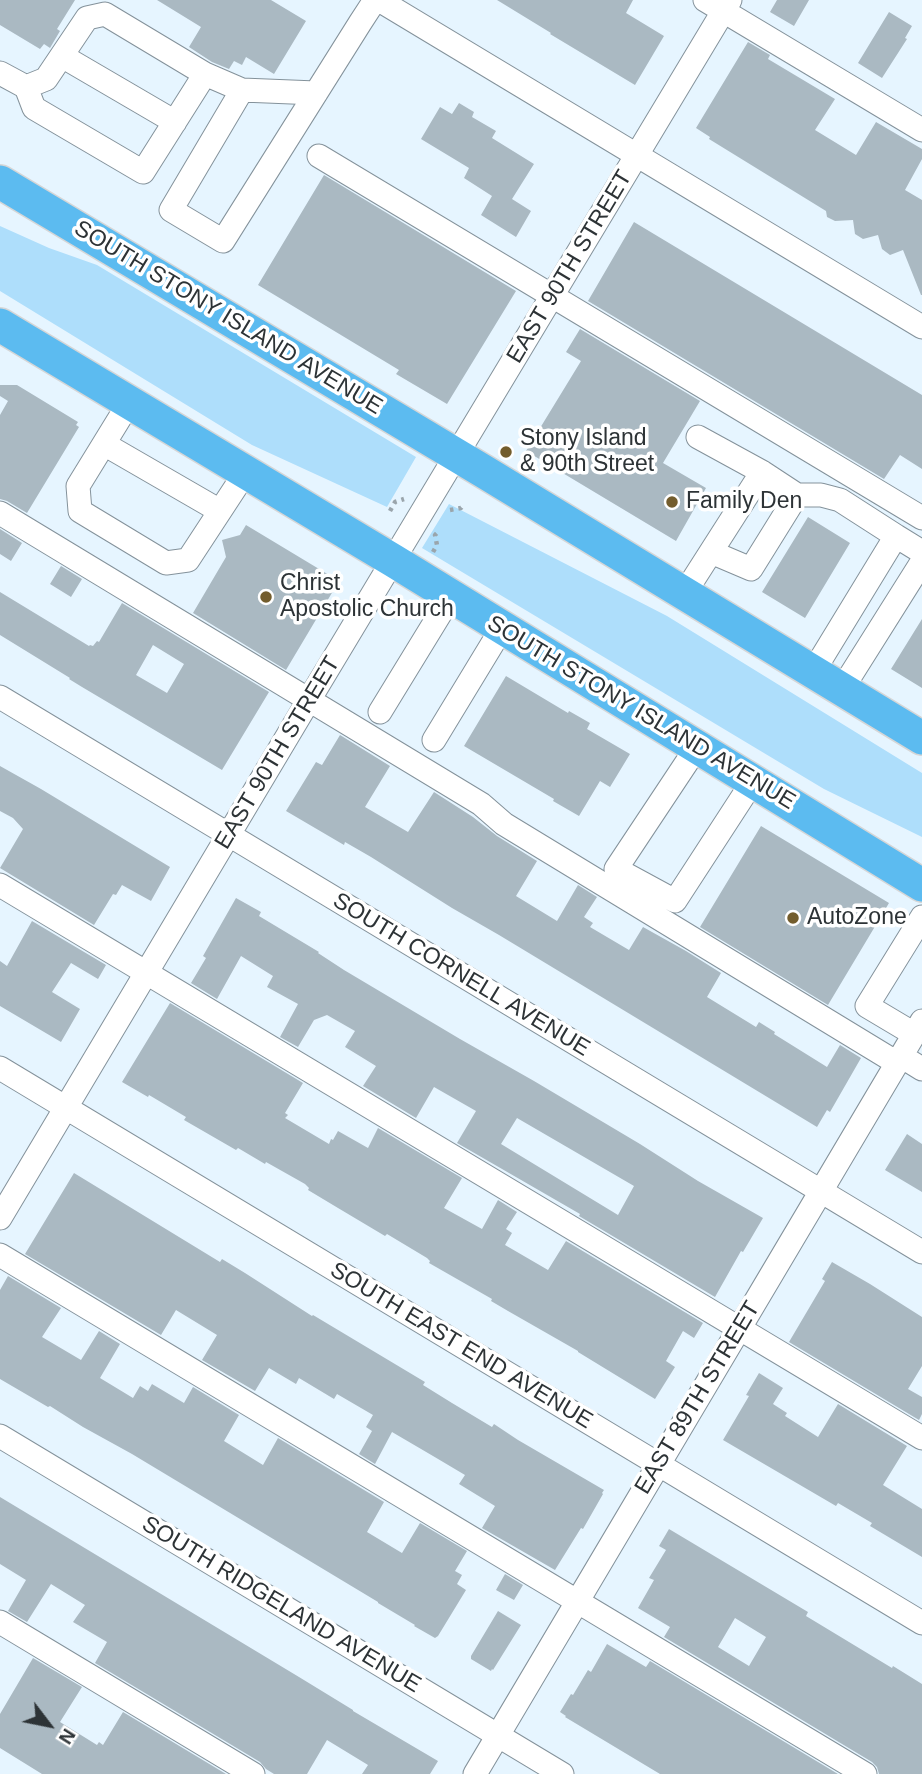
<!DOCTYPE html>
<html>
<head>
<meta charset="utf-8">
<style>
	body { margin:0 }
	#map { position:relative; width:922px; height:1774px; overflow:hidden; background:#e6f5ff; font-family:Arial,sans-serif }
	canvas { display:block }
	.north { position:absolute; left:14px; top:1690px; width:70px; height:70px; -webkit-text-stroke:5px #fff; paint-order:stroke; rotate:122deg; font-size:19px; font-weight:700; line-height:28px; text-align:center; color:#2d3336 }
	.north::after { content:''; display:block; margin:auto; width:24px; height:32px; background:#2d3336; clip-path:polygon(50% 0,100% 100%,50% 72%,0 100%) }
</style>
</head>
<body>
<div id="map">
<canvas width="922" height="1774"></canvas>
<div class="north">N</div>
</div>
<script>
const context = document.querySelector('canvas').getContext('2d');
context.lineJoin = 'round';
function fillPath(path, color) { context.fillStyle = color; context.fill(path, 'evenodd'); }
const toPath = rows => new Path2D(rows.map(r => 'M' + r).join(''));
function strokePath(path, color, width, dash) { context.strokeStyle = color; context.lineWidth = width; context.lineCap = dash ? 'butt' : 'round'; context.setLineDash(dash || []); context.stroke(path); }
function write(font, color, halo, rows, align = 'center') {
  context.font = font + ' Arial,sans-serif'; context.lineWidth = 7; context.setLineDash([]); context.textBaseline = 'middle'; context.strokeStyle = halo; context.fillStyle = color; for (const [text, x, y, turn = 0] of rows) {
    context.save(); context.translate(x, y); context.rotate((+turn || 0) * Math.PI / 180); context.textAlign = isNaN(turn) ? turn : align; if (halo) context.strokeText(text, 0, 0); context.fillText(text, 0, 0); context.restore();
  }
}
fillPath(toPath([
	[0,226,49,248,97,265,416,457,387,507,252,445,0,291],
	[449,504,667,616,922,773,922,837,824,789,422,548]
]), '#aedefb');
fillPath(toPath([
	[0,0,75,0,57,29,60,31,50,48,44,44,40,49,0,25],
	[157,0,271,0,306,21,274,74,246,57,242,65,234,61,229,69,212,62,189,47,201,27],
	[497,0,633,0,626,13,664,36,635,85,550,34,551,33],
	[777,0,809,0,794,26,770,12],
	[889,12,912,26,905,38,907,39,882,78,858,63],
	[748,42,770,55,768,59,835,99,815,130,856,155,876,122,922,149,922,159,905,190,922,200,922,295,921,295,903,250,890,255,882,249,878,235,863,239,855,234,853,220,835,221,827,217,826,211,709,139,710,137,696,128],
	[459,103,474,112,472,117,496,131,492,138,534,164,512,199,531,211,516,237,481,215,492,196,464,178,469,168,421,139,440,107,452,114],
	[324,175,516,291,447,404,396,374,399,370,258,285],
	[634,222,922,395,922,469,900,455,884,479,588,301],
	[580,329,700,401,663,463,706,488,676,541,526,451,581,361,566,352],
	[0,385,17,385,78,422,76,425,79,427,27,513,7,501,0,499,0,415,8,401,0,396],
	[808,517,850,543,805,618,762,592],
	[246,525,339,581,286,670,193,613,226,557,222,540,240,535],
	[0,529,22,543,11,561,0,554],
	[61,566,82,579,71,597,50,584],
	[0,592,89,646,90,645,93,646,97,641,99,642,122,603,269,692,222,770,82,687,69,679,70,678,0,635],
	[153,645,184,664,167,693,136,675],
	[922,619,922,688,891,669],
	[506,676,568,713,569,711,590,723,587,729,630,754,610,787,600,781,579,816,553,801,554,799,464,746],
	[340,735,390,766,365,807,408,832,434,792,473,817,497,836,537,861,516,896,557,921,578,885,597,897,584,917,593,923,590,927,629,950,643,927,686,951,721,973,707,997,756,1027,759,1022,775,1032,774,1034,827,1067,840,1045,861,1058,830,1112,827,1110,817,1127,499,935,452,908,371,857,345,842,344,845,286,811,316,762,322,765],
	[0,766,41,789,170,867,151,901,122,885,116,895,113,894,94,925,0,868,23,829,13,818,0,811],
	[761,826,889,903,828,1005,700,927],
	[236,898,261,912,259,916,319,952,318,953,344,970,460,1039,534,1081,640,1144,698,1181,763,1218,743,1252,741,1251,715,1297,579,1216,580,1214,457,1143,476,1111,434,1087,416,1118,363,1086,376,1066,345,1047,355,1031,327,1015,314,1020,298,1047,280,1037,298,1004,267,987,273,976,241,956,217,999,191,983,206,958,203,956],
	[517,1118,634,1186,618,1215,501,1144],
	[32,921,106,965,98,979,71,963,52,992,80,1009,61,1042,0,1006,0,961,7,966],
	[170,1003,303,1083,285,1113,288,1115,285,1118,329,1144,331,1139,333,1140,338,1131,368,1148,378,1128,462,1178,444,1208,482,1229,498,1200,517,1212,506,1229,512,1233,505,1245,548,1270,566,1241,703,1323,694,1338,683,1331,666,1361,675,1367,655,1399,578,1352,578,1351,508,1311,491,1301,492,1299,429,1263,430,1261,427,1258,387,1234,385,1236,338,1208,308,1190,309,1188,305,1184,266,1162,265,1164,238,1148,236,1150,184,1120,186,1117,149,1095,148,1097,122,1082],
	[907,1134,922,1144,922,1192,885,1170],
	[74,1173,220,1262,222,1259,245,1273,312,1316,313,1315,425,1382,423,1385,452,1403,492,1427,494,1424,518,1440,604,1490,602,1493,603,1494,583,1529,581,1528,555,1570,482,1528,495,1506,459,1484,465,1475,433,1456,392,1432,375,1464,359,1454,372,1431,366,1427,373,1415,337,1394,334,1399,299,1378,296,1384,269,1368,255,1391,202,1360,217,1335,176,1310,161,1335,25,1254],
	[832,1262,870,1284,922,1317,922,1366,908,1389,922,1397,922,1414,919,1420,789,1342,825,1281,822,1279],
	[8,1276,61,1308,42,1337,81,1360,99,1331,120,1344,100,1378,133,1398,140,1386,148,1391,152,1384,184,1403,193,1387,239,1415,224,1441,263,1465,278,1438,384,1502,367,1532,402,1553,420,1523,467,1551,455,1571,462,1575,457,1584,466,1590,438,1636,435,1638,414,1626,415,1625,378,1603,378,1602,132,1454,83,1427,50,1406,48,1407,0,1379,0,1290],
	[759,1373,783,1388,773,1404,787,1413,785,1416,818,1437,838,1404,907,1446,883,1485,922,1509,922,1557,870,1526,872,1523,838,1503,836,1506,723,1440,749,1396,746,1395],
	[0,1497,299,1677,353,1710,353,1711,438,1761,430,1774,362,1774,368,1765,327,1740,307,1774,274,1774,266,1769,260,1762,95,1663,107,1642,73,1622,85,1605,51,1584,27,1622,8,1611,26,1580,0,1564],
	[669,1529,808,1612,806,1616,892,1668,893,1666,922,1684,922,1774,879,1774,877,1767,872,1762,664,1637,670,1627,638,1608,654,1580,649,1578,666,1550,659,1546],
	[735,1618,766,1637,749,1666,718,1647],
	[505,1574,523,1585,514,1600,496,1590],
	[498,1611,521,1625,493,1670,492,1669,491,1671,471,1659,471,1656],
	[607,1644,646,1667,650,1661,838,1774,660,1774,565,1717,566,1716,560,1712,571,1694,573,1695,588,1670,591,1672],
	[33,1658,82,1687,60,1722,97,1745,99,1742,103,1745,123,1712,226,1774,42,1774,0,1748,0,1714]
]), '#aab9c2');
const minor = toPath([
	[379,0,922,327],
	[705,0,922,130],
	[62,56,175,122],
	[0,73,26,87,34,108,143,172,205,74],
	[26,87,46,79,87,18,105,14,205,74,242,90],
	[316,93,242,90,171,210,223,241,360,23,375,0],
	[319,156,922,518],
	[129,403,78,486,80,511,166,563,188,560,245,473],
	[698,437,762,472,797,495,751,569,711,552],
	[104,444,220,511],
	[797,495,821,495,840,500,896,536],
	[0,513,481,804,504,824,897,1063],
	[684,594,762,472],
	[813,672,896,536,922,552],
	[842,689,922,562],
	[0,697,922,1252],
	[380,712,451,596],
	[434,740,502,628],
	[697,747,616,869,675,901,753,781],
	[0,885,922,1438],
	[914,1034,867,1006,922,917],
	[901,1056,922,1069],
	[0,1068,922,1623],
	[0,1218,309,700,730,0],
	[0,1255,865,1774],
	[0,1436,562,1774],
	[0,1622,253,1774],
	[475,1774,922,1021]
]);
const highway = toPath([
	[0,182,483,471,922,738],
	[0,325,394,561,922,885]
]);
strokePath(minor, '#84929b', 25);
strokePath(highway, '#d5d6d7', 36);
strokePath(toPath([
	[450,510,461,508,464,504],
	[390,511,395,502,404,499],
	[433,552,437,545,435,535,437,533]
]), '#9aa5ac', 4.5, [3.5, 5]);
strokePath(minor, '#fff', 23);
strokePath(highway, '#5cbbf0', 33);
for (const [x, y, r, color] of [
	[506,452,7,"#735d2d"],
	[672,502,7,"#735d2d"],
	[266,597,7,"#735d2d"],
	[793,918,7,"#735d2d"]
]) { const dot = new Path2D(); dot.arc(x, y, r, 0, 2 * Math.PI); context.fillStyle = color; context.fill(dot); strokePath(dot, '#fff', 2.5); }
write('23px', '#2d3336', '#fff', [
	["EAST 90TH STREET",570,267,-59],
	["SOUTH STONY ISLAND AVENUE",228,318,31],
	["SOUTH STONY ISLAND AVENUE",641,713,31],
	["EAST 90TH STREET",278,753,-59],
	["SOUTH CORNELL AVENUE",461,975,31],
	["SOUTH EAST END AVENUE",461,1346,31],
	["EAST 89TH STREET",698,1398,-59],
	["SOUTH RIDGELAND AVENUE",281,1605,31]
]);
write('23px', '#2d3336', '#fff', [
	["Stony Island",520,439],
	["& 90th Street",520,465],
	["Family Den",686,502],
	["Christ",280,584],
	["Apostolic Church",280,610],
	["AutoZone",807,918]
], 'left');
</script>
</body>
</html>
